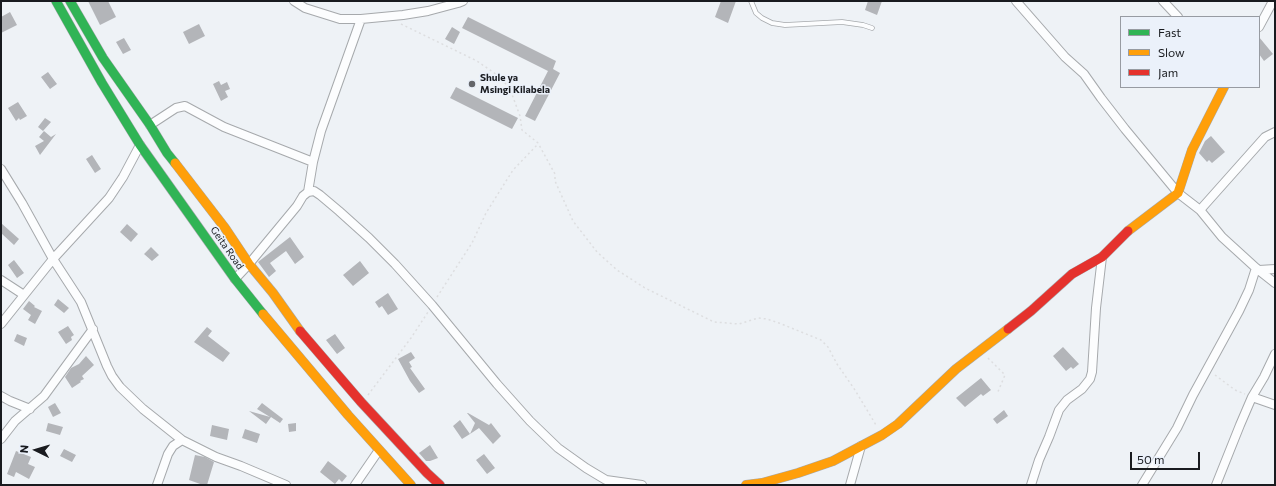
<!DOCTYPE html>
<html>
<head>
<meta charset="utf-8">
<style>
	body { margin:0 }
	#map { position:relative; width:1276px; height:486px; overflow:hidden; background:#eef2f6; font-family:Commissioner,sans-serif }
	canvas { display:block }
	.frame { position:absolute; inset:0; border:2px solid #191b1f; pointer-events:none }
	.legend { position:absolute; left:1120px; top:16px; width:140px; height:72px; box-sizing:border-box; background:#ebf1fa; border:1px solid #979ba2; margin:0; padding:5px 7px; list-style:none; font-size:12px; color:#191b1f }
	.legend li { display:flex; align-items:center; gap:8px; height:20px }
	.legend b { width:20px; border:1px solid #979ba2 }
	.north { position:absolute; left:16px; top:430px; width:40px; height:40px; -webkit-text-stroke:3px #ebf1fa; paint-order:stroke; rotate:275deg; font-size:11px; font-weight:700; line-height:16px; text-align:center; color:#191b1f }
	.north::after { content:''; display:block; margin:auto; width:14px; height:18px; background:#191b1f; clip-path:polygon(50% 0,100% 100%,50% 72%,0 100%) }
	.scale { position:absolute; left:1130px; top:452px; width:70px; height:18px; box-sizing:border-box; border:2px solid #191b1f; border-top:0; padding-left:5px; font-size:12px; line-height:14px; white-space:nowrap; color:#191b1f; -webkit-text-stroke:3px #ebf1fa; paint-order:stroke }
</style>
</head>
<body>
<div id="map">
<canvas width="1276" height="486"></canvas>
<div class="frame"></div>
<ul class="legend">
<li><b style="height:5px;background:#30b455"></b>Fast</li>
<li><b style="height:5px;background:#ff9f0a"></b>Slow</li>
<li><b style="height:5px;background:#e5322d"></b>Jam</li>
</ul>
<div class="north">N</div>
<div class="scale">50 m</div>
</div>
<script>
const context = document.querySelector('canvas').getContext('2d');
context.lineJoin = 'round';
function fillPath(path, color) { context.fillStyle = color; context.fill(path, 'evenodd'); }
const toPath = rows => new Path2D(rows.map(r => 'M' + r).join(''));
function strokePath(path, color, width, dash) { context.strokeStyle = color; context.lineWidth = width; context.lineCap = dash ? 'butt' : 'round'; context.setLineDash(dash || []); context.stroke(path); }
function write(font, color, halo, rows, align = 'center') {
  context.font = font + ' Commissioner,sans-serif'; context.lineWidth = 3; context.setLineDash([]); context.textBaseline = 'middle'; context.strokeStyle = halo; context.fillStyle = color; for (const [text, x, y, turn = 0] of rows) {
    context.save(); context.translate(x, y); context.rotate((+turn || 0) * Math.PI / 180); context.textAlign = isNaN(turn) ? turn : align; if (halo) context.strokeText(text, 0, 0); context.fillText(text, 0, 0); context.restore();
  }
}
fillPath(toPath([
	[88,1,108,1,116,17,100,25],
	[721,1,736,1,728,23,715,17],
	[868,1,882,1,877,15,865,10],
	[10,12,17,25,1,33,1,17],
	[468,17,556,61,553,69,560,73,535,121,525,116,548,71,462,28],
	[199,24,205,36,189,44,183,32],
	[452,27,460,32,454,44,445,39],
	[1259,37,1273,54,1264,61,1259,54],
	[124,38,131,50,123,54,116,42],
	[48,72,57,84,50,89,41,77],
	[219,81,221,85,227,82,230,89,225,91,228,97,221,101,213,84],
	[456,87,518,118,512,129,450,98],
	[18,102,27,116,20,120,19,118,16,121,8,108],
	[45,118,51,122,43,131,38,127],
	[44,131,51,137,56,134,40,155,35,146,44,141,39,137],
	[1211,136,1225,152,1212,163,1209,160,1207,162,1199,153,1205,141],
	[92,155,101,169,95,173,86,159],
	[1,223,19,239,14,245,1,233],
	[127,224,138,234,131,242,120,232],
	[290,237,304,257,295,264,286,251,270,263,276,271,269,277,258,262],
	[151,247,159,255,152,261,144,254],
	[14,260,24,273,17,278,8,265],
	[360,261,369,273,353,286,343,275],
	[388,293,398,309,388,315,382,306,379,308,375,302],
	[58,299,69,308,64,313,54,305],
	[29,301,35,306,34,307,42,311,35,324,28,320,31,315,23,309],
	[68,326,74,335,71,337,72,340,66,344,58,332],
	[207,327,212,331,208,336,230,353,223,362,194,342],
	[17,334,27,338,24,346,14,341],
	[335,334,345,348,337,354,326,340],
	[1063,347,1079,364,1073,369,1071,367,1066,371,1053,356],
	[411,352,415,358,409,362,412,367,410,368,425,389,419,393,410,381,398,359],
	[86,356,94,365,82,376,84,379,80,381,81,382,72,388,65,377,71,368,79,364],
	[981,378,991,390,983,396,981,394,965,407,956,398],
	[55,403,61,413,53,417,48,407],
	[262,403,283,419,280,423,271,417,266,424,249,411,270,417,257,409],
	[1004,410,1008,416,997,424,993,419],
	[467,413,468,413,489,425,491,423,501,436,493,444,479,428,470,434,475,423],
	[460,420,470,434,462,439,453,426],
	[48,423,63,427,60,435,46,431],
	[296,423,296,431,289,432,288,424],
	[212,425,229,429,227,440,210,436],
	[245,429,260,434,257,443,242,438],
	[430,445,438,458,430,461,426,461,419,453],
	[64,449,76,455,72,462,60,456],
	[16,451,31,457,28,464,35,467,29,479,16,472,14,477,7,474],
	[484,454,495,468,487,474,476,460],
	[195,455,205,457,214,462,207,485,203,485,189,480],
	[328,461,347,476,342,482,339,479,335,484,320,472]
]), '#b3b5b9');
const lane = toPath([
	[751,1,756,13,762,18,772,23,785,25,842,22,863,25,872,28]
]);
const street = toPath([
	[294,1,305,8,340,19,361,19,403,15,428,11,458,3,463,1],
	[1016,1,1065,57,1084,74,1101,98,1125,129,1178,193,1200,210,1222,237,1256,268,1275,283],
	[1163,1,1178,17],
	[1259,27,1273,1],
	[150,125,176,108,185,106,224,127,313,162],
	[1,169,22,203,53,259,81,302,107,366,112,376,120,387,143,409,182,440,216,457,241,466,286,485],
	[308,192,313,162,321,131,361,19],
	[1200,210,1265,137,1275,132],
	[1259,270,1275,269],
	[235,279,249,264,297,206,303,196,308,192,314,191,320,195,339,211,369,238,395,264,432,305,497,384,530,421,558,448,586,468,606,480,642,485],
	[1,280,24,295],
	[1,324,53,259,109,198,123,177,140,145],
	[1,396,10,401,30,409],
	[1252,397,1275,405],
	[1,439,15,421,44,396,93,329],
	[157,485,168,454,173,446,182,440],
	[355,485,379,450],
	[850,485,861,446],
	[1031,485,1039,460,1049,437,1059,410,1067,400,1082,389,1090,379,1092,372,1096,308,1102,257],
	[1142,485,1177,428,1193,395,1239,311,1249,290,1256,268],
	[1216,485,1240,425,1252,397,1264,377,1275,354]
]);
const fast = toPath([
	[56,1,102,83,140,145,235,279,263,314],
	[70,1,103,58,150,125,167,153,175,163]
]);
const slow = toPath([
	[175,163,225,228,249,264,273,293,300,331],
	[1128,231,1178,193,1192,150,1224,87],
	[263,314,348,415,411,485],
	[746,485,762,483,798,473,833,461,882,435,898,424,956,369,1008,329]
]);
const jam = toPath([
	[1008,329,1031,311,1072,274,1102,257,1128,231],
	[300,331,361,402,427,473,440,485]
]);
strokePath(lane, '#a6a9ac', 5.5);
strokePath(street, '#a6a9ac', 10);
strokePath(fast, '#a6a9ac', 10);
strokePath(slow, '#a6a9ac', 10);
strokePath(jam, '#a6a9ac', 10);
strokePath(toPath([
	[401,24,477,61,500,77,510,89,520,116,522,130,538,143,555,174,555,181,573,221,597,252,617,270,645,288,714,322,739,324,758,318,767,319,779,323,821,340,828,347,837,364,855,390,876,425],
	[437,297,472,243,486,213,513,170,538,144],
	[988,358,1005,375,997,394],
	[1215,375,1235,390,1245,394],
	[368,395,411,338,428,312]
]), '#dddee0', 1.5, [2, 3]);
strokePath(lane, '#fcfdfe', 4);
strokePath(street, '#fcfdfe', 8);
strokePath(fast, '#30b455', 9);
strokePath(slow, '#ff9f0a', 9);
strokePath(jam, '#e5322d', 9);
for (const [x, y, r, color] of [
	[472,84,4,"#64666a"]
]) { const dot = new Path2D(); dot.arc(x, y, r, 0, 2 * Math.PI); context.fillStyle = color; context.fill(dot); strokePath(dot, '#ebf1fa', 1.5); }
write('bold 10px', '#191b1f', '#ebf1fa', [
	["Shule ya",480,78],
	["Msingi Kilabela",480,90]
], 'left');
write('10px', '#191b1f', '#ebf1fa', [
	["Geita Road",227,248,55]
]);
</script>
</body>
</html>
